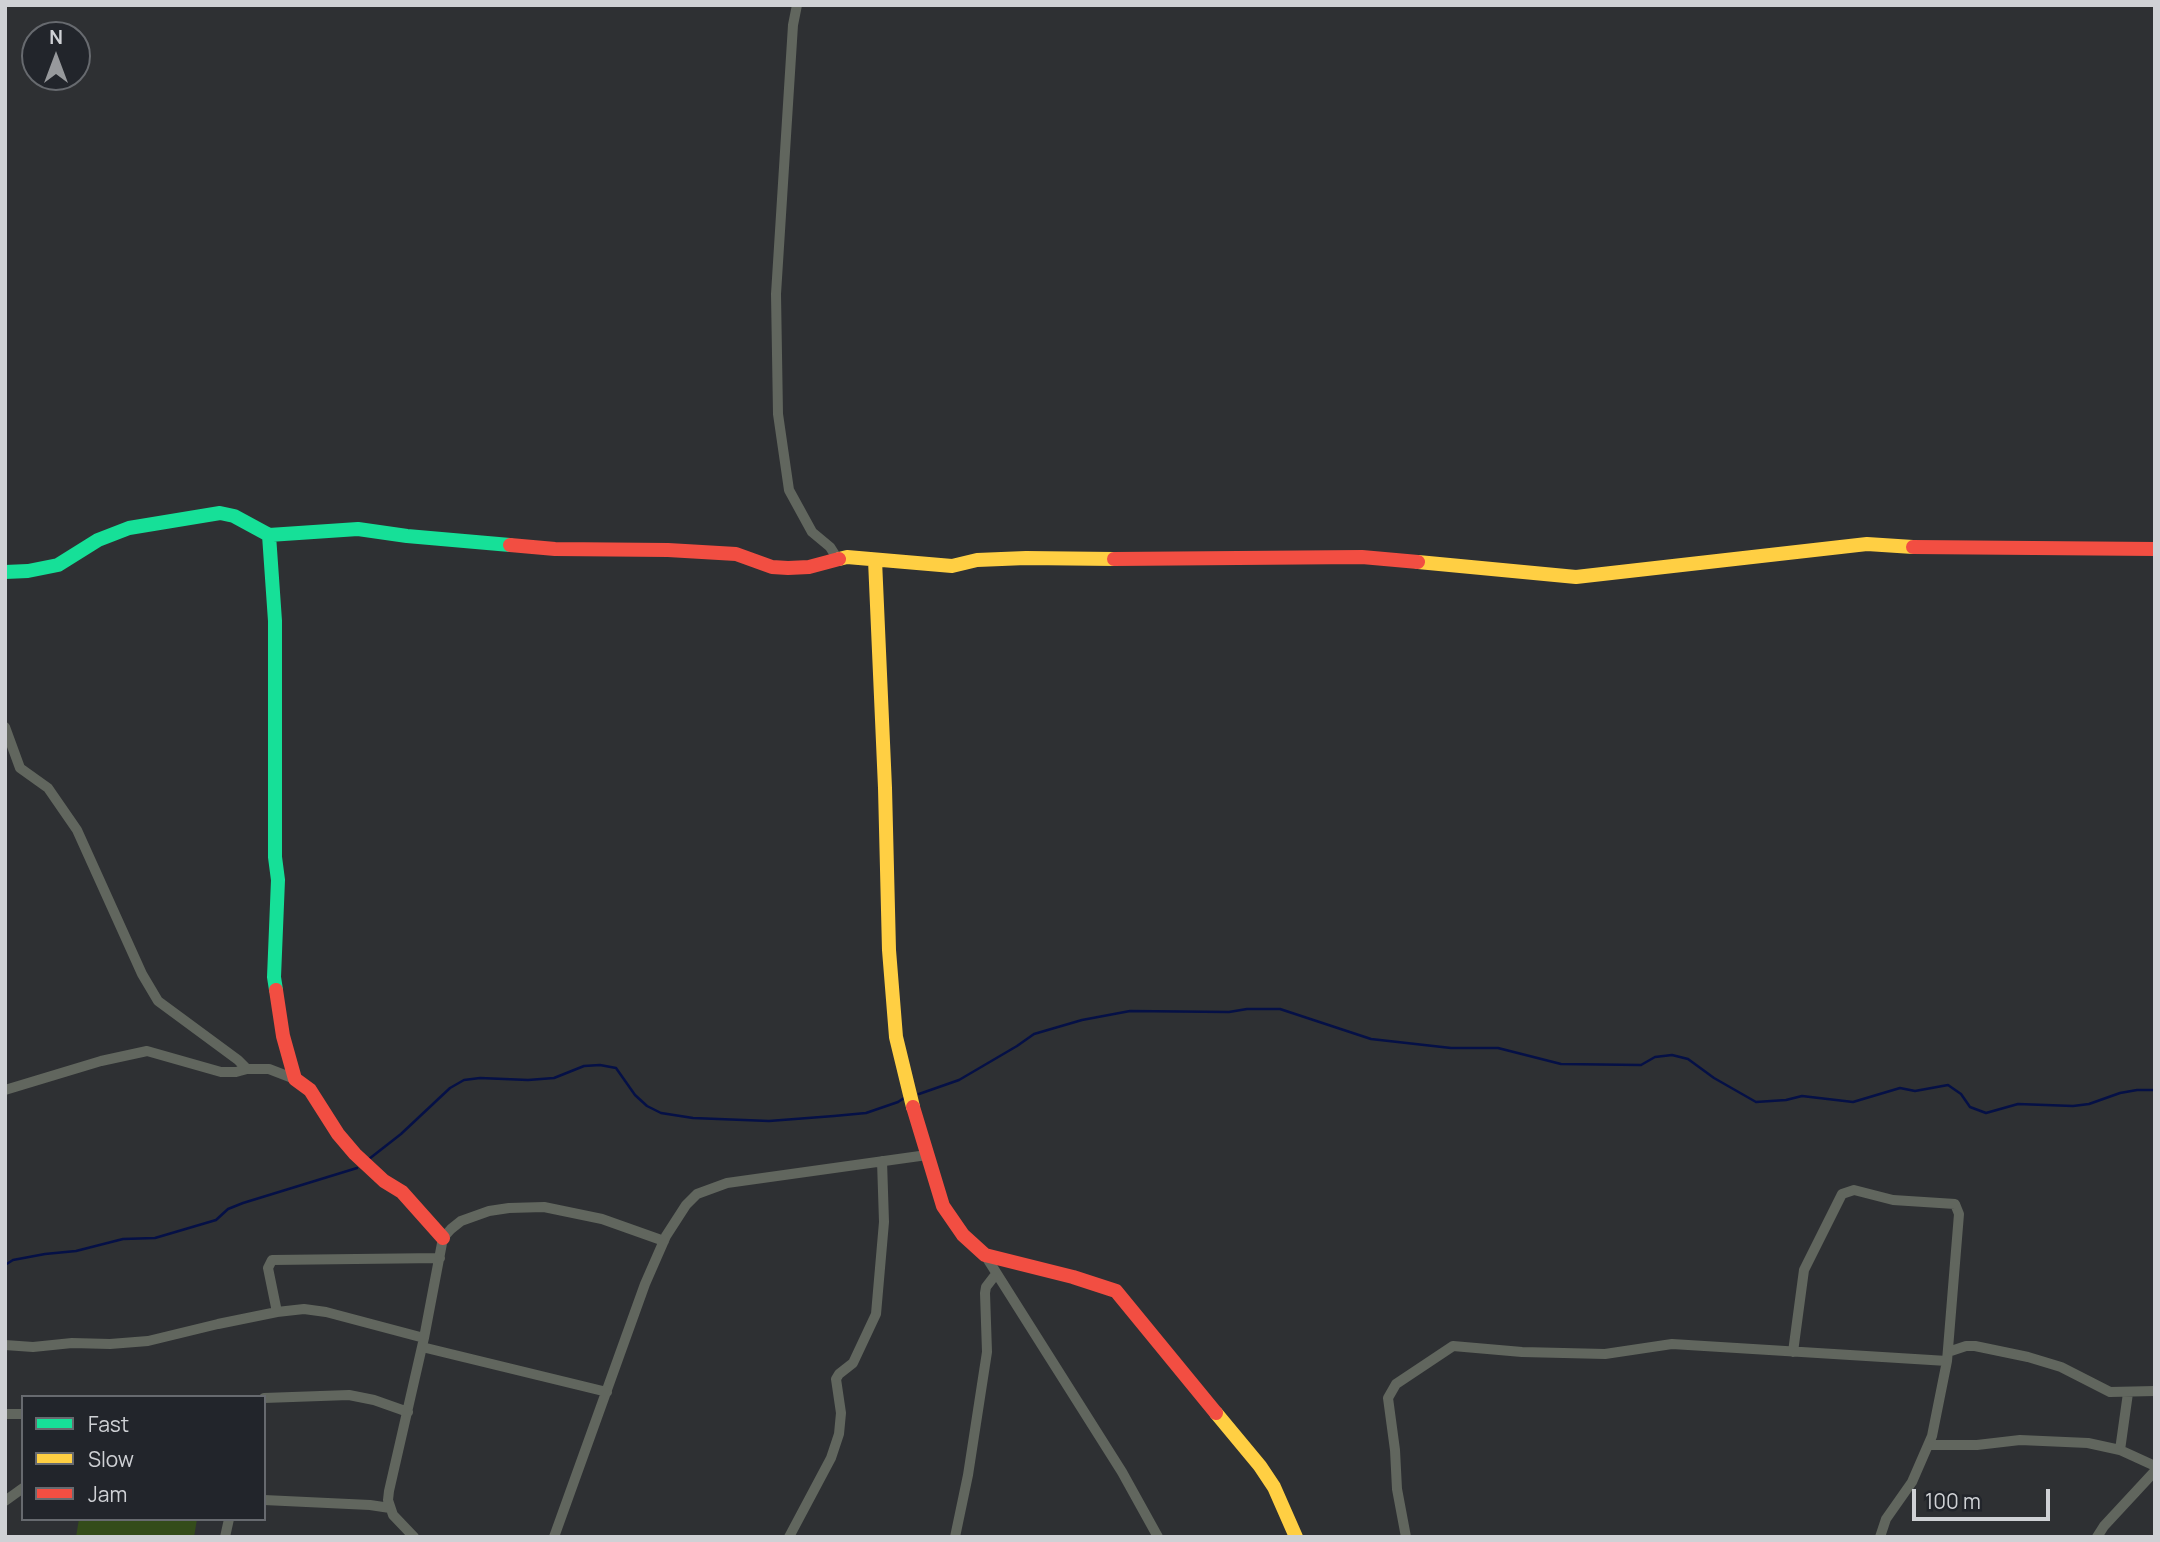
<!DOCTYPE html>
<html>
<head>
<meta charset="utf-8">
<style>
	body { margin:0 }
	#map { position:relative; width:2160px; height:1542px; overflow:hidden; background:#2e3033; font-family:Manrope,sans-serif }
	canvas { display:block }
	.frame { position:absolute; inset:0; border:7px solid #cfd1d5; pointer-events:none }
	.legend { position:absolute; left:21px; top:1395px; width:245px; height:126px; box-sizing:border-box; background:#22252b; border:2px solid #676a6f; margin:0; padding:9px 12px; list-style:none; font-size:21px; color:#cfd1d5 }
	.legend li { display:flex; align-items:center; gap:14px; height:35px }
	.legend b { width:35px; border:2px solid #676a6f }
	.north { position:absolute; left:21px; top:21px; width:70px; height:70px; box-sizing:border-box; background:#22252b; border:2px solid #676a6f; border-radius:50%; rotate:0deg; font-size:19px; font-weight:700; line-height:28px; text-align:center; color:#cfd1d5 }
	.north::after { content:''; display:block; margin:auto; width:24px; height:32px; background:#97999c; clip-path:polygon(50% 0,100% 100%,50% 72%,0 100%) }
	.scale { position:absolute; left:1912px; top:1489px; width:138px; height:32px; box-sizing:border-box; border:4px solid #cfd1d5; border-top:0; padding-left:9px; font-size:21px; line-height:24px; white-space:nowrap; color:#cfd1d5; -webkit-text-stroke:5px #22252b; paint-order:stroke }
</style>
</head>
<body>
<div id="map">
<canvas width="2160" height="1542"></canvas>
<div class="frame"></div>
<ul class="legend">
<li><b style="height:9px;background:#16e098"></b>Fast</li>
<li><b style="height:9px;background:#ffcf43"></b>Slow</li>
<li><b style="height:9px;background:#f24e42"></b>Jam</li>
</ul>
<div class="north">N</div>
<div class="scale">100 m</div>
</div>
<script>
const context = document.querySelector('canvas').getContext('2d');
context.lineJoin = 'round';
function fillPath(path, color) { context.fillStyle = color; context.fill(path, 'evenodd'); }
const toPath = rows => new Path2D(rows.map(r => 'M' + r).join(''));
function strokePath(path, color, width, dash) { context.strokeStyle = color; context.lineWidth = width; context.lineCap = dash ? 'butt' : 'round'; context.setLineDash(dash || []); context.stroke(path); }
fillPath(toPath([
	[79,1519,197,1519,194,1537,76,1537]
]), '#344c1a');
strokePath(toPath([
	[919,1094,959,1080,1017,1046,1034,1034,1082,1020,1130,1011,1229,1012,1247,1009,1280,1009,1371,1039,1451,1048,1498,1048,1561,1064,1641,1065,1655,1057,1672,1055,1688,1059,1714,1078,1756,1102,1786,1100,1802,1096,1853,1102,1900,1088,1915,1091,1948,1085,1961,1094,1970,1107,1986,1113,2018,1104,2073,1106,2089,1104,2120,1093,2137,1090,2155,1090],
	[369,1159,401,1134,450,1088,464,1080,480,1078,528,1080,554,1078,584,1066,600,1065,616,1068,635,1095,647,1106,661,1113,693,1118,769,1121,834,1116,866,1113,898,1102,904,1098],
	[5,1265,13,1260,45,1254,76,1251,123,1239,155,1238,216,1220,228,1209,243,1203,357,1168]
]), '#051046', 2.5);
strokePath(toPath([
	[797,5,793,25,776,294,778,414,789,490,812,532,830,547,837,558],
	[5,727,20,768,48,788,77,830,142,974,158,1001,238,1060,247,1069,269,1069,295,1079],
	[5,1090,101,1061,147,1051,221,1072,236,1072,247,1069],
	[985,1255,1122,1472,1158,1537],
	[277,1312,268,1268,272,1260,440,1258],
	[5,1345,33,1347,72,1343,110,1344,148,1341,218,1324,277,1312,304,1309,326,1312,424,1338],
	[422,1347,607,1392],
	[1793,1352,1804,1270,1842,1194,1854,1190,1893,1200,1955,1204,1959,1214,1947,1361,1932,1436,1912,1482,1886,1519,1880,1537],
	[1948,1352,1966,1346,1975,1346,2028,1357,2061,1367,2110,1392,2155,1391],
	[264,1398,349,1395,374,1400,408,1412],
	[5,1414,23,1414],
	[1929,1445,1977,1445,2020,1440,2088,1443,2120,1450,2155,1466],
	[2120,1450,2128,1393],
	[264,1500,370,1505,390,1508],
	[5,1501,23,1488],
	[225,1537,229,1519],
	[414,1537,393,1515,388,1500,389,1491,424,1338,443,1238,451,1229,461,1221,489,1211,509,1208,544,1207,602,1219,664,1241],
	[554,1537,645,1284,666,1236,686,1205,697,1194,727,1183,927,1155],
	[789,1537,831,1458,839,1434,841,1413,836,1379,839,1374,853,1363,876,1314,884,1222,882,1161],
	[955,1537,968,1475,987,1352,985,1293,986,1287,996,1274],
	[1406,1537,1397,1489,1395,1450,1388,1398,1396,1384,1453,1346,1522,1352,1605,1354,1672,1344,1947,1361],
	[2097,1537,2104,1526,2155,1471]
]), '#61665e', 10);
strokePath(toPath([
	[269,535,275,621,275,857,278,880,274,977,276,990],
	[5,572,28,571,58,565,98,540,129,528,220,513,234,516,269,535,358,529,407,536,510,545]
]), '#16e098', 14);
strokePath(toPath([
	[839,559,847,557,952,566,977,560,1026,558,1114,559],
	[875,560,885,788,889,950,896,1037,913,1107],
	[1418,562,1576,577,1867,544,1913,547],
	[1216,1413,1260,1466,1274,1487,1296,1537]
]), '#ffcf43', 14);
strokePath(toPath([
	[510,545,555,549,668,550,736,554,772,567,788,568,809,567,839,559],
	[1913,547,2155,549],
	[1114,559,1362,557,1418,562],
	[276,990,283,1036,295,1079,310,1090,338,1134,355,1154,384,1181,402,1192,443,1238],
	[913,1107,943,1206,963,1235,985,1255,1073,1277,1116,1291,1216,1413]
]), '#f24e42', 14);
</script>
</body>
</html>
